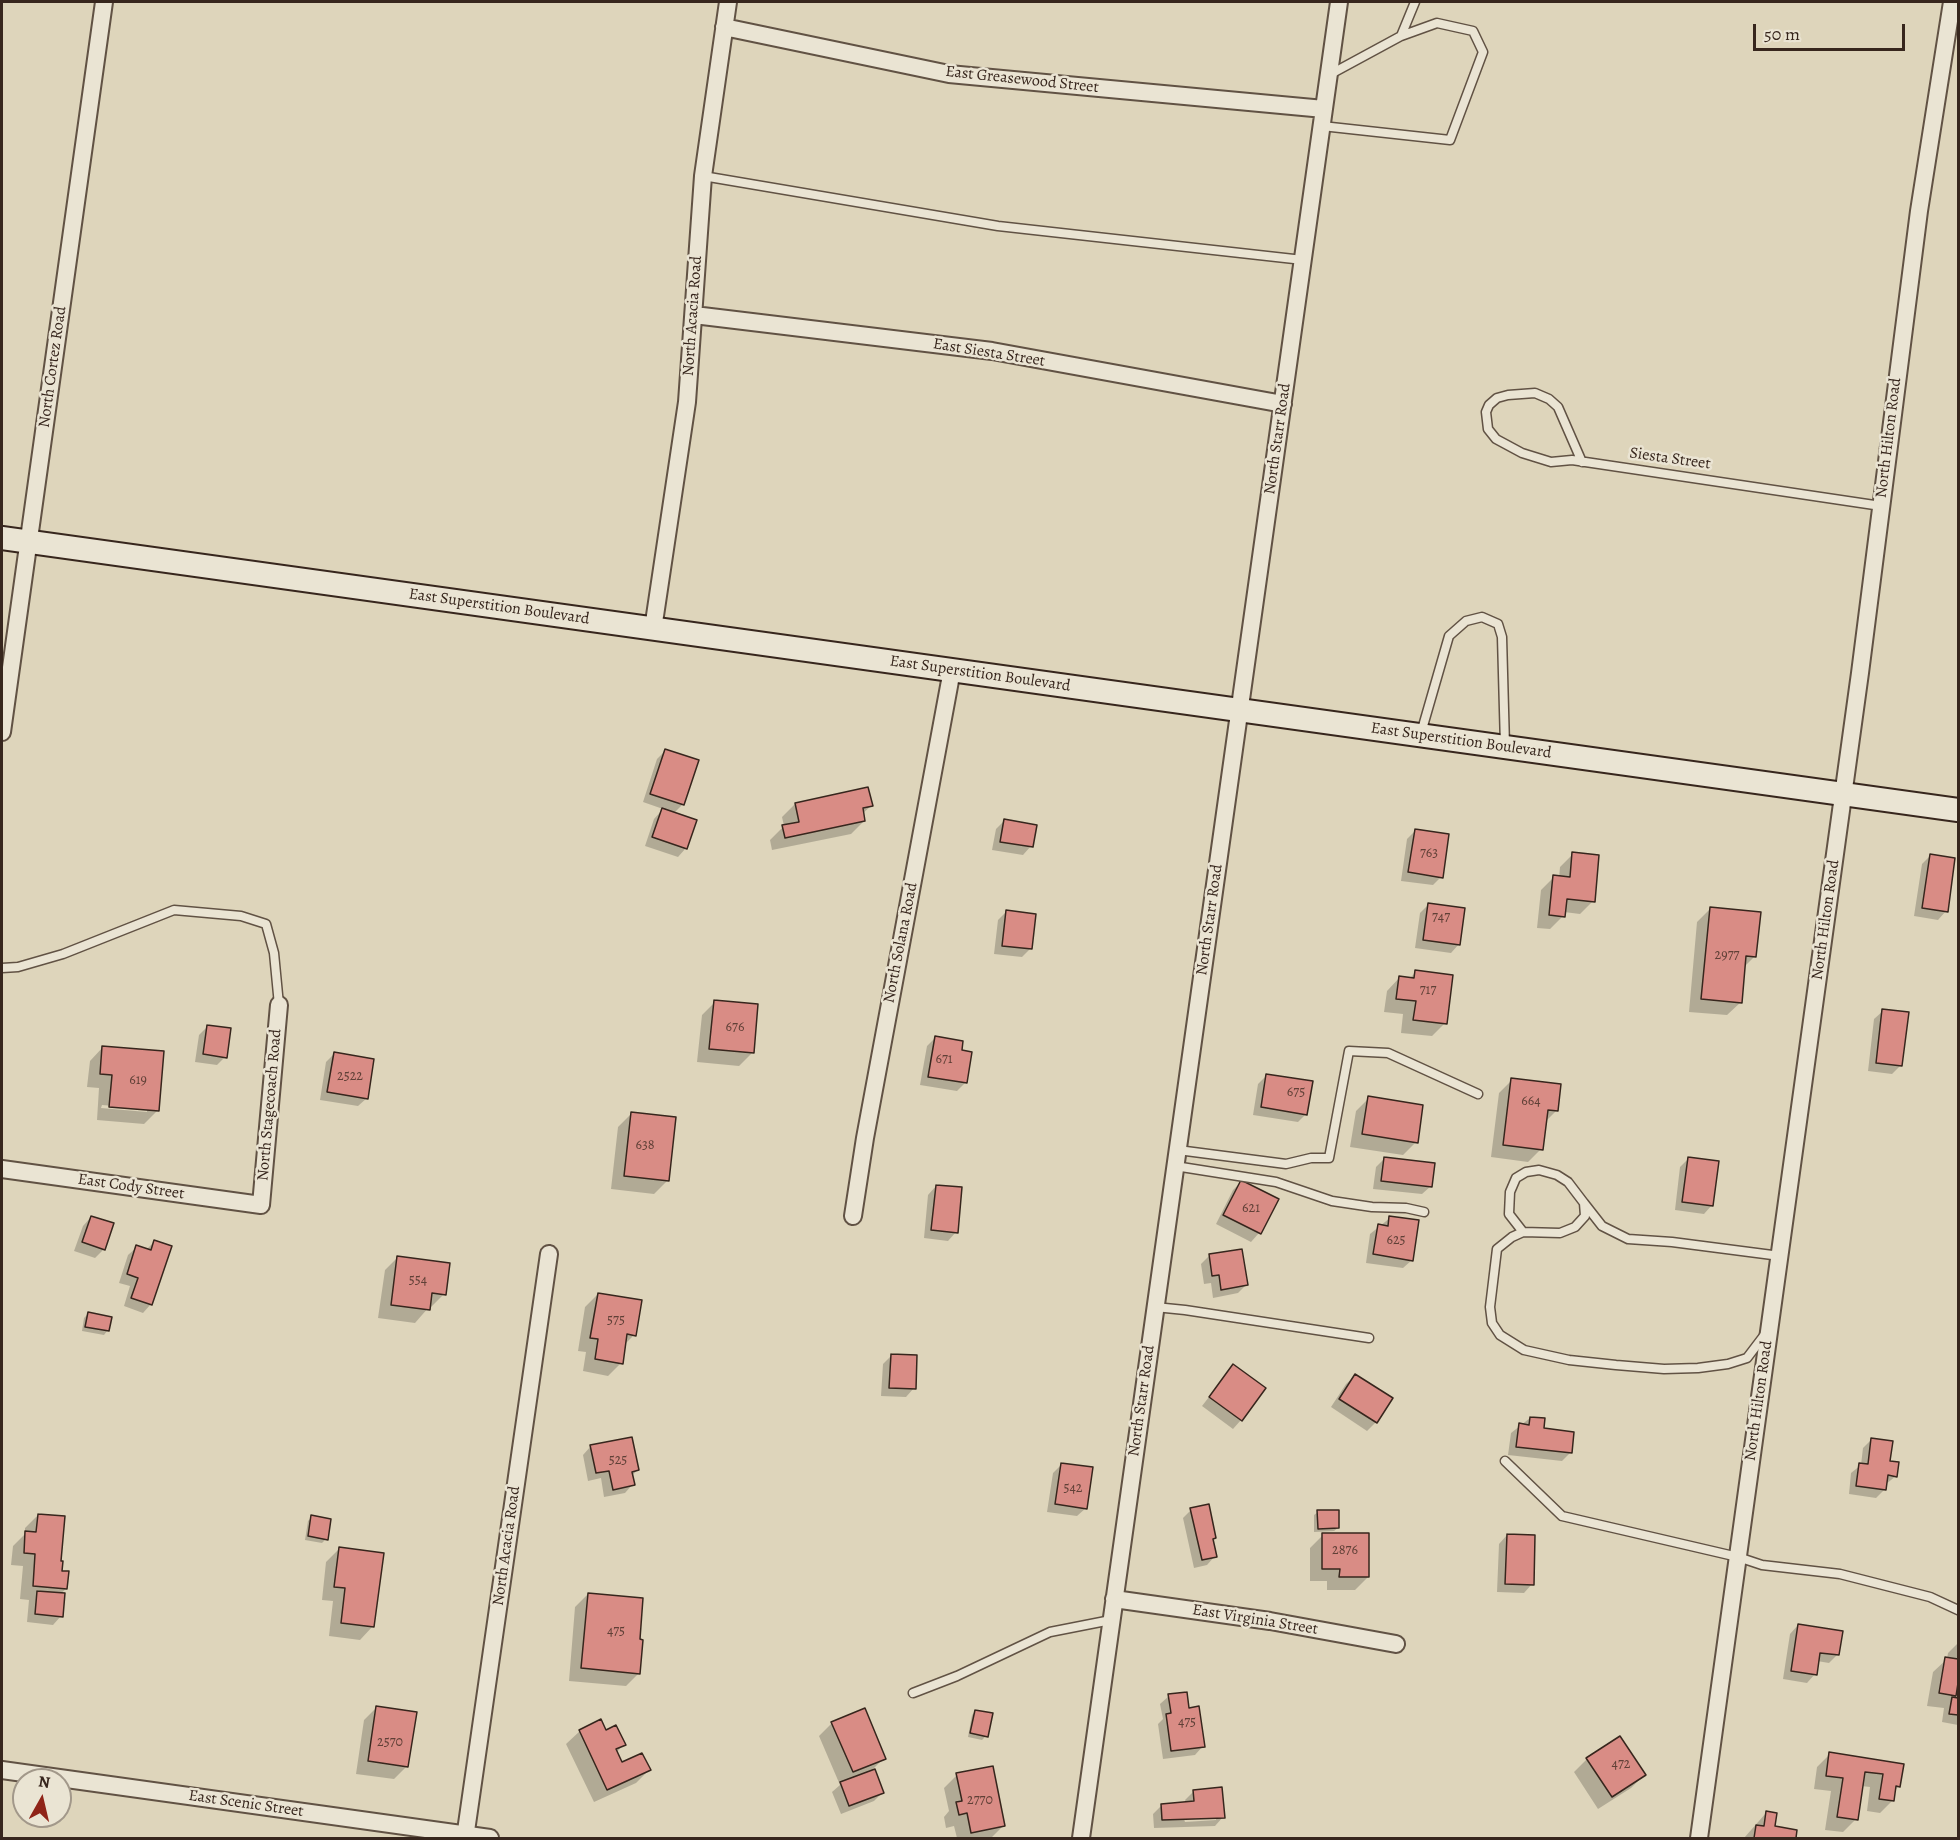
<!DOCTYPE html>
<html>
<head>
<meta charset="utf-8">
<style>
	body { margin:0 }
	#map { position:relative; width:1960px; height:1840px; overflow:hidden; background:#ded5bb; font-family:Alegreya,serif }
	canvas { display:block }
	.frame { position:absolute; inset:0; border:3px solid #37261d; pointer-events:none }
	.north { position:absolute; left:12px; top:1768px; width:60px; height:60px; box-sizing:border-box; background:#eae4d3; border:2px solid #a2988a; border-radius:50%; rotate:8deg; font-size:16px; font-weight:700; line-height:24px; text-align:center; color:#37261d }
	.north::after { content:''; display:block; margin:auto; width:21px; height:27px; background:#8f2418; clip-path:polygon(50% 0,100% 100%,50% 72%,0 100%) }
	.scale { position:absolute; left:1753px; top:24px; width:152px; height:27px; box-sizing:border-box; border:3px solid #37261d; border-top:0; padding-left:8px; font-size:18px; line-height:21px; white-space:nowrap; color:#37261d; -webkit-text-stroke:4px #eae4d3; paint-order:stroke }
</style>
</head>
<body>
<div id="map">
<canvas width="1960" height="1840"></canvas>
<div class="frame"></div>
<div class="north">N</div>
<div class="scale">50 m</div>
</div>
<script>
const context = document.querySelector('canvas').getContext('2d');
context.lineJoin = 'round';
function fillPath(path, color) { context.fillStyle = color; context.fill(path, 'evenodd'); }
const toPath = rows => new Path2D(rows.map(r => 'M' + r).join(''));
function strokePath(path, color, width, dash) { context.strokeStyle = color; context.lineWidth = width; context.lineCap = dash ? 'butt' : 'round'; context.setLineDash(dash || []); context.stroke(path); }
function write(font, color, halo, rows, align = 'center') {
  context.font = font + ' Alegreya,serif'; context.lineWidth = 5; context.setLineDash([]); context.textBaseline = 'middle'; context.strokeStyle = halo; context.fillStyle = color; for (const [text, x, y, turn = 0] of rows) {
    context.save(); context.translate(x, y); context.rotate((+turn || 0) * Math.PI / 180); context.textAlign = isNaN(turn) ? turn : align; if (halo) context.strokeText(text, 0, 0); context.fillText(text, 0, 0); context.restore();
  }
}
fillPath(toPath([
	[665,751,683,804,673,814,686,848,678,857,645,846,654,819,663,809,643,802,657,759],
	[795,804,871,806,862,814,864,821,851,834,772,850,770,840,784,826,782,817],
	[1004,821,1031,846,1023,855,992,850,996,829],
	[1415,831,1441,877,1433,885,1401,881,1407,839],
	[1573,854,1593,901,1580,914,1564,912,1563,916,1550,929,1537,928,1541,890,1554,877,1559,878,1560,867],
	[1930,856,1946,911,1938,920,1914,916,1922,864],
	[1428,905,1459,944,1451,953,1415,948,1420,913],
	[1710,909,1755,956,1744,967,1741,1002,1727,1015,1689,1012,1697,922],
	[1006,912,1030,949,1022,957,994,954,998,920],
	[1416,972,1445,1023,1432,1036,1401,1033,1403,1014,1384,1012,1387,991,1400,977,1409,979],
	[715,1002,752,1053,739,1066,697,1062,702,1015],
	[1883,1011,1901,1065,1892,1074,1868,1071,1874,1019],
	[207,1027,225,1057,217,1065,195,1062,199,1035],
	[936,1037,965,1083,957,1091,920,1085,927,1046],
	[103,1047,157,1111,144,1124,97,1120,99,1088,87,1087,90,1061],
	[102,1105,147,1109,147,1112,101,1108],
	[334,1054,367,1098,358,1106,320,1100,326,1062],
	[1267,1075,1306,1114,1298,1122,1253,1115,1258,1084],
	[1512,1080,1556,1111,1545,1122,1541,1149,1528,1162,1491,1157,1499,1093],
	[1369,1098,1416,1142,1403,1155,1350,1147,1356,1111],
	[631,1114,667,1181,654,1194,611,1189,618,1127],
	[1689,1158,1712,1205,1704,1214,1675,1210,1680,1167],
	[1384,1159,1431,1186,1422,1194,1373,1189,1376,1167],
	[1241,1182,1277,1199,1259,1233,1251,1242,1216,1224,1233,1190],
	[936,1186,956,1232,948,1241,924,1238,928,1195],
	[91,1217,104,1249,95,1258,74,1251,83,1226],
	[1390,1218,1412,1260,1403,1268,1366,1263,1370,1234],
	[154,1242,151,1304,143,1313,124,1306,130,1286,119,1283,128,1255,137,1247,146,1250],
	[1209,1256,1246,1285,1238,1293,1213,1298,1211,1283,1204,1284,1201,1264],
	[398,1257,444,1294,431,1307,429,1307,415,1323,378,1318,385,1270],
	[598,1294,634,1335,624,1345,621,1363,608,1376,583,1371,586,1352,578,1351,585,1307],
	[88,1314,107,1331,104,1335,82,1331,84,1318],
	[891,1356,914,1388,906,1397,881,1396,883,1364],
	[1233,1366,1241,1420,1233,1429,1202,1406],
	[1355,1376,1391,1399,1376,1422,1367,1431,1331,1407,1346,1384],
	[1530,1418,1570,1453,1562,1461,1508,1455,1511,1433],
	[1871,1440,1896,1476,1886,1484,1885,1489,1876,1498,1849,1494,1851,1473,1861,1465,1863,1448],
	[591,1446,638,1469,632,1476,633,1484,625,1493,604,1497,601,1478,588,1481,583,1455],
	[1062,1464,1086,1508,1077,1516,1047,1512,1053,1473],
	[1191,1510,1215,1538,1212,1540,1215,1556,1207,1565,1194,1568,1183,1518],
	[1318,1512,1338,1528,1334,1531,1314,1532,1314,1515],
	[38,1515,66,1589,60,1594,61,1616,53,1625,27,1622,29,1600,20,1599,23,1566,11,1565,13,1546,25,1534,25,1528],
	[312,1517,326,1539,322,1543,305,1540,308,1521],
	[1323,1535,1368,1577,1355,1590,1327,1590,1327,1581,1310,1581,1310,1548],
	[1507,1535,1532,1584,1524,1593,1497,1592,1499,1544],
	[339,1549,373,1626,360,1640,329,1636,333,1601,322,1600,326,1562],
	[588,1594,638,1641,639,1673,626,1686,569,1681,575,1607],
	[1798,1625,1837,1655,1829,1663,1817,1661,1815,1674,1807,1683,1783,1679,1790,1634],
	[1958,1643,1958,1691,1956,1691,1951,1699,1958,1700,1958,1725,1942,1722,1944,1708,1927,1706,1933,1672,1947,1659,1948,1653],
	[1169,1696,1188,1709,1203,1746,1195,1755,1163,1759,1158,1724,1163,1719,1160,1704],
	[377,1707,407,1766,394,1779,356,1774,364,1720],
	[976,1711,986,1736,982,1740,968,1737,972,1715],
	[832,1723,884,1758,873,1769,882,1793,874,1801,841,1814,832,1792,840,1785,819,1736],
	[580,1731,605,1732,624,1744,616,1753,621,1764,649,1770,636,1783,594,1802,566,1744],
	[1619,1738,1644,1775,1631,1788,1598,1809,1574,1772,1587,1759],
	[1830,1754,1902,1765,1899,1786,1894,1791,1893,1800,1880,1813,1867,1811,1870,1787,1861,1786,1856,1819,1843,1832,1825,1830,1831,1791,1814,1789,1817,1767],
	[957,1775,1004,1825,991,1838,957,1838,954,1826,946,1828,944,1817,949,1811,944,1788],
	[1194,1791,1223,1817,1215,1826,1154,1828,1153,1814,1162,1805,1186,1803,1185,1800],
	[1216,1817,1216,1820,1185,1822,1184,1819],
	[1766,1813,1773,1828,1795,1831,1794,1838,1744,1838]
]), '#0003');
const building = toPath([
	[665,749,699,760,684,805,650,794,665,749],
	[868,787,873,806,863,808,865,821,785,838,782,825,799,822,795,803,868,787],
	[662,808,697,820,687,849,652,837,662,808],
	[1004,819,1037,825,1033,847,1000,842,1004,819],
	[1415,829,1449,834,1443,878,1408,872,1415,829],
	[1572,852,1599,855,1595,902,1567,899,1565,917,1549,915,1553,875,1570,877,1572,852],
	[1930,854,1955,858,1948,912,1922,908,1930,854],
	[1428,903,1465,908,1460,945,1423,940,1428,903],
	[1710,907,1761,912,1756,957,1746,956,1742,1003,1701,999,1710,907],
	[1006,910,1036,914,1032,949,1002,946,1006,910],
	[1415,970,1453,975,1447,1024,1413,1020,1416,1001,1396,999,1399,976,1414,978,1415,970],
	[714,1000,758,1004,754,1053,709,1049,714,1000],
	[1882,1009,1909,1012,1902,1066,1876,1063,1882,1009],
	[207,1025,231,1028,227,1058,203,1054,207,1025],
	[935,1036,963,1041,962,1050,972,1052,967,1083,928,1077,935,1036],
	[102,1046,164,1051,159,1111,109,1107,112,1075,100,1074,102,1046],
	[334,1052,374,1059,368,1099,327,1092,334,1052],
	[1266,1074,1313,1081,1307,1115,1261,1107,1266,1074],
	[1511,1078,1561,1084,1558,1111,1548,1110,1543,1150,1503,1145,1511,1078],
	[1368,1096,1423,1105,1418,1143,1362,1134,1368,1096],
	[631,1112,676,1117,669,1181,624,1176,631,1112],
	[1384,1157,1435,1163,1432,1187,1381,1181,1384,1157],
	[1688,1157,1719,1161,1713,1206,1682,1202,1688,1157],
	[1241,1180,1279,1199,1261,1234,1223,1215,1241,1180],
	[936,1185,962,1187,958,1233,931,1230,936,1185],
	[91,1216,114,1223,105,1250,82,1242,91,1216],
	[1389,1216,1419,1220,1413,1261,1373,1254,1378,1224,1388,1226,1389,1216],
	[154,1240,172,1246,152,1305,131,1298,138,1278,127,1274,136,1245,151,1250,154,1240],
	[1242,1249,1248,1285,1221,1290,1219,1275,1212,1276,1209,1254,1242,1249],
	[397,1256,450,1263,446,1295,432,1293,430,1310,391,1305,397,1256],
	[598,1293,642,1300,636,1336,627,1334,623,1364,595,1359,598,1339,590,1338,598,1293],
	[88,1312,112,1317,109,1331,85,1327,88,1312],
	[891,1354,917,1355,916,1389,889,1388,891,1354],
	[1233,1364,1266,1388,1242,1421,1209,1397,1233,1364],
	[1355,1374,1393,1398,1377,1423,1339,1399,1355,1374],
	[1530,1417,1545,1418,1544,1428,1574,1432,1572,1453,1516,1447,1519,1423,1529,1425,1530,1417],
	[632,1437,639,1470,632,1472,635,1485,613,1490,609,1471,596,1473,590,1445,632,1437],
	[1871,1438,1893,1441,1890,1461,1899,1462,1897,1477,1888,1475,1886,1490,1856,1486,1859,1463,1868,1464,1871,1438],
	[1061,1463,1093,1467,1087,1509,1055,1504,1061,1463],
	[1209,1504,1216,1538,1213,1539,1217,1557,1202,1560,1190,1508,1209,1504],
	[1317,1510,1339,1510,1339,1528,1318,1529,1317,1510],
	[38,1514,65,1516,61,1561,63,1561,62,1571,69,1571,67,1589,33,1586,35,1554,24,1553,25,1531,36,1532,38,1514],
	[311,1515,331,1519,328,1540,308,1536,311,1515],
	[1322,1533,1369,1533,1369,1577,1339,1577,1340,1569,1322,1569,1322,1533],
	[1507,1534,1535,1535,1534,1585,1505,1584,1507,1534],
	[339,1547,384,1553,374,1627,341,1623,345,1588,334,1587,339,1547],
	[37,1591,65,1593,63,1617,35,1614,37,1591],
	[588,1593,643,1598,640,1639,643,1640,640,1674,581,1668,588,1593],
	[1798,1624,1843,1631,1839,1655,1820,1653,1817,1675,1791,1671,1798,1624],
	[1958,1654,1958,1683,1956,1696,1939,1693,1945,1657,1958,1659,1958,1654],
	[1187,1692,1189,1708,1199,1706,1205,1747,1171,1751,1166,1714,1171,1713,1168,1694,1187,1692],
	[1952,1697,1958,1698,1958,1715,1949,1714,1952,1697],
	[376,1706,417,1712,408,1767,368,1761,376,1706],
	[865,1708,886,1759,853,1772,831,1722,865,1708],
	[975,1710,993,1713,988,1737,970,1733,975,1710],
	[601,1719,606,1730,616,1725,626,1745,616,1749,622,1762,642,1753,651,1770,607,1790,579,1730,601,1719],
	[1620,1736,1646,1775,1612,1797,1586,1758,1620,1736],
	[1829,1752,1904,1764,1900,1787,1896,1786,1894,1801,1879,1799,1883,1774,1865,1772,1858,1820,1837,1817,1843,1778,1826,1776,1829,1752],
	[993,1766,1005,1826,971,1833,967,1813,959,1815,956,1802,962,1801,956,1773,993,1766],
	[875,1769,884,1793,849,1806,840,1782,875,1769],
	[1222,1787,1225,1818,1162,1820,1161,1804,1194,1801,1193,1790,1222,1787],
	[1766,1811,1777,1813,1775,1826,1797,1830,1796,1838,1754,1838,1756,1825,1764,1826,1766,1811]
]);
fillPath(building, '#d98c85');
strokePath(building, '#37261d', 1.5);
const service = toPath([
	[1329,75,1401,36,1415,2],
	[1322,126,1450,140,1483,52,1473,31,1437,23,1401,36],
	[703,176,998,226,1303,260],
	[1582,462,1558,407,1549,399,1535,393,1508,395,1497,398,1489,405,1486,412,1488,429,1496,439,1522,453,1551,462,1572,460,1881,506],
	[1421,733,1449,636,1466,621,1482,617,1498,624,1502,637,1505,746],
	[2,968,18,967,63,954,174,910,241,916,266,924,274,953,279,1005],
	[1178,1150,1286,1164,1311,1158,1329,1158,1349,1051,1388,1053,1478,1094],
	[1175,1166,1276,1182,1332,1201,1372,1207,1406,1208,1424,1212],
	[1584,1203,1602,1226,1628,1239,1672,1242,1780,1256],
	[1523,1232,1509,1214,1510,1192,1516,1178,1526,1172,1539,1170,1557,1175,1568,1182,1584,1203,1585,1216,1575,1227,1560,1233,1523,1232,1512,1237,1497,1249,1490,1307,1492,1323,1500,1335,1524,1350,1569,1360,1616,1365,1664,1369,1698,1368,1728,1364,1747,1358,1766,1333],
	[1155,1307,1185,1310,1369,1338],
	[1505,1461,1562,1516,1738,1557,1762,1565,1840,1574,1930,1597,1958,1610],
	[913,1693,957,1676,1050,1632,1111,1620]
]);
const minor = toPath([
	[724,27,949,74,1324,109],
	[694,315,992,351,1283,404],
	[653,629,687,402,703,176,728,2],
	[2,732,104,2],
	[2,1169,261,1205,279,1005],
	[853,1216,865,1138,952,670],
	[1114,1599,1270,1621,1396,1644],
	[2,1770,490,1838],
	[465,1838,549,1254],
	[1081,1838,1339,2],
	[1699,1838,1860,673,1919,211,1952,2]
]);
const secondary = toPath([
	[2,538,1958,810]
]);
strokePath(service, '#615244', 11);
strokePath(minor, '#615244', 20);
strokePath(secondary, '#37261d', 26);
strokePath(service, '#eae4d3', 8);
strokePath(minor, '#eae4d3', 16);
strokePath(secondary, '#eae4d3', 22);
write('14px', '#604037', null, [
	["763",1429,854],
	["747",1441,918],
	["2977",1727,956],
	["717",1428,991],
	["676",735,1028],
	["671",944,1060],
	["2522",350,1077],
	["619",138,1081],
	["675",1296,1093],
	["664",1531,1102],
	["638",645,1146],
	["621",1251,1209],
	["625",1396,1241],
	["554",418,1281],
	["575",616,1321],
	["525",618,1461],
	["542",1073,1489],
	["2876",1345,1551],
	["475",616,1632],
	["475",1187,1723],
	["2570",390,1743],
	["472",1621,1765],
	["2770",980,1801]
]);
write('16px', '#37261d', '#eae4d3', [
	["East Greasewood Street",1022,80,6],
	["North Acacia Road",693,316,-86],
	["East Siesta Street",989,353,9],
	["North Cortez Road",53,367,-82],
	["North Hilton Road",1889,438,-83],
	["North Starr Road",1278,439,-82],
	["Siesta Street",1670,459,8],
	["East Superstition Boulevard",499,607,8],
	["East Superstition Boulevard",980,674,8],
	["East Superstition Boulevard",1461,741,8],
	["North Starr Road",1210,920,-82],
	["North Hilton Road",1826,920,-82],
	["North Solana Road",901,943,-79],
	["North Stagecoach Road",270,1105,-85],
	["East Cody Street",131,1187,8],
	["North Starr Road",1142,1401,-82],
	["North Hilton Road",1759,1401,-82],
	["North Acacia Road",507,1546,-82],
	["East Virginia Street",1255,1620,9],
	["East Scenic Street",246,1804,8]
]);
</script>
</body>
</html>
